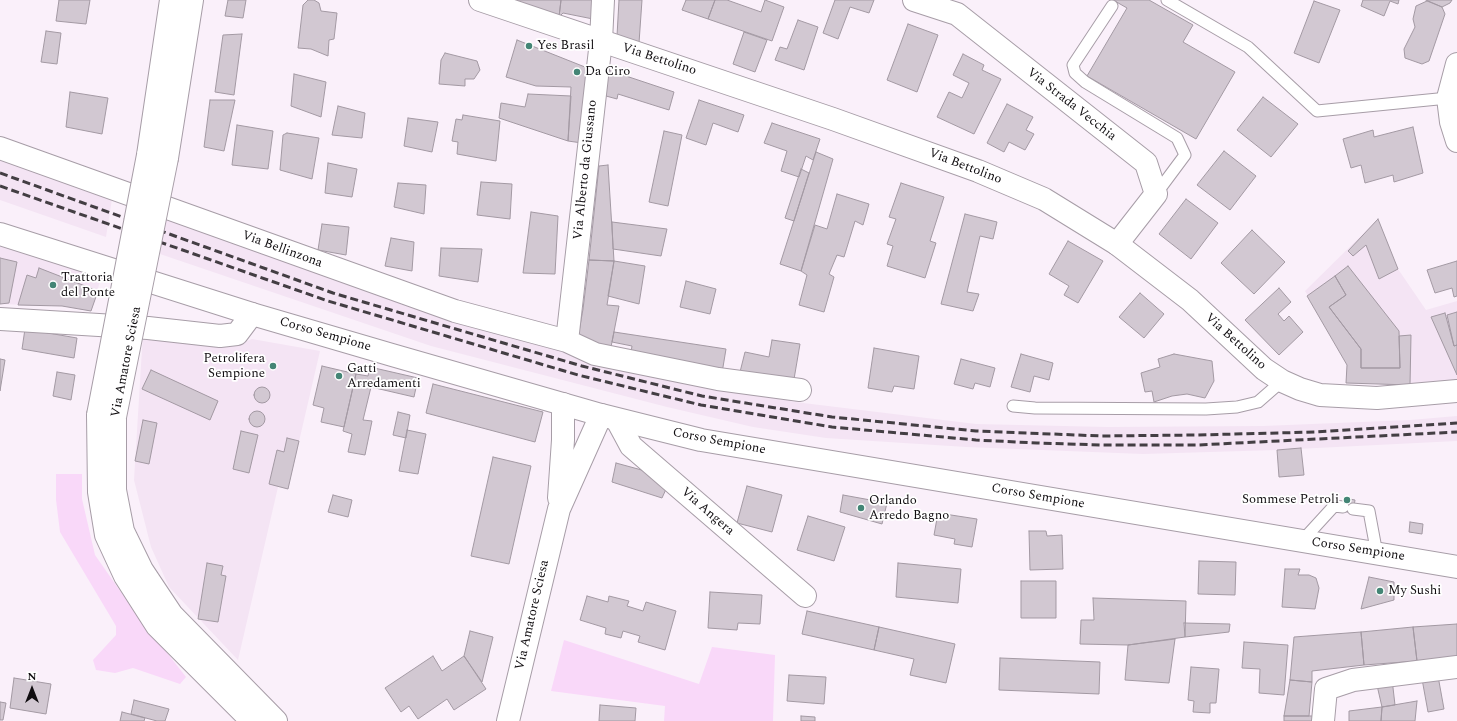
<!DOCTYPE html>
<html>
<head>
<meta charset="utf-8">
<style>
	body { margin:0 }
	#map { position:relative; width:1457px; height:721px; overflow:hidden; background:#faf0fa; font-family:Spectral,serif }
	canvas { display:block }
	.north { position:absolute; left:12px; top:669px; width:40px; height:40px; -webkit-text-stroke:3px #fff; paint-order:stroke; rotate:0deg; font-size:11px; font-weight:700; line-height:16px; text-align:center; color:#100d10 }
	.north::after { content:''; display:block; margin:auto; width:14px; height:18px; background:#100d10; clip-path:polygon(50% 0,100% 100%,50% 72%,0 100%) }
</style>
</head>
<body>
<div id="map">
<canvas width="1457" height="721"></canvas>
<div class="north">N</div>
</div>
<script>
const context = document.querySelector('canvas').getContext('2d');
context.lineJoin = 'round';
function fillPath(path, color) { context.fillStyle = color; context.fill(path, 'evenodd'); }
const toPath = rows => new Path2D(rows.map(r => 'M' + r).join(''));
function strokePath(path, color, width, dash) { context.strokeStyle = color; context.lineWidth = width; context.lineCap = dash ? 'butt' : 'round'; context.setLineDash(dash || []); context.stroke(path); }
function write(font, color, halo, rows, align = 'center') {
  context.font = font + ' Spectral,serif'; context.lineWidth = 3.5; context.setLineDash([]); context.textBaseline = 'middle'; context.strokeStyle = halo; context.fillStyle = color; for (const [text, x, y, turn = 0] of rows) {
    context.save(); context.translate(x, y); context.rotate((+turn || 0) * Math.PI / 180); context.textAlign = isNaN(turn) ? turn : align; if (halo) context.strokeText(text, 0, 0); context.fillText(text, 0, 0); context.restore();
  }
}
fillPath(toPath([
	[0,159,112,199,106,237,0,200],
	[163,214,410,304,494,333,660,377,795,402,976,424,1108,427,1263,426,1410,420,1457,416,1457,441,1277,450,1143,454,966,447,826,438,753,427,667,407,431,346,157,253],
	[1378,219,1398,269,1426,310,1457,301,1457,382,1410,385,1346,383,1347,364,1305,291],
	[0,245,102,275,91,311,62,306,0,304],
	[143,333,240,344,252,339,320,351,288,489,278,487,238,660,169,587,151,547,134,480]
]), '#f4e4f4');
fillPath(toPath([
	[56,474,82,474,82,499,95,555,132,608,186,677,180,684,133,668,115,673,96,670,93,660,116,635,116,626,60,532,56,500],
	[564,640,699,684,712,647,775,655,773,721,664,721,665,706,551,691]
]), '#f9d8f9');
const building = toPath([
	[59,0,90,0,86,24,56,21,59,0],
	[228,0,246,0,243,18,225,16,228,0],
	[308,0,314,0,319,3,321,11,337,13,334,39,329,40,328,56,311,49,298,48,303,5,308,0],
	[507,0,561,0,559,17,507,0],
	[561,0,597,0,593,19,563,13,559,17,561,0],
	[619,0,642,0,639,43,617,36,619,0],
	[686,0,715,0,708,19,682,10,686,0],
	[715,0,727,0,761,12,765,0,784,7,772,41,708,19,715,0],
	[835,0,874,0,869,13,850,7,838,39,823,33,835,0],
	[1113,0,1149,0,1193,25,1183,42,1235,72,1196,139,1087,76,1127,8,1113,0],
	[1363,0,1399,0,1398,4,1390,1,1384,16,1361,6,1363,0],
	[1426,0,1452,0,1450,3,1442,7,1426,0],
	[1314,1,1340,10,1319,63,1294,53,1314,1],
	[1427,1,1442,7,1445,14,1429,61,1422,64,1405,58,1404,49,1415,27,1413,19,1416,6,1427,1],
	[798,20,818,27,804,70,775,60,780,47,787,49,798,20],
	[908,24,938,35,917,92,887,80,908,24],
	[46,31,61,33,57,64,41,62,46,31],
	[744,32,767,40,755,72,733,64,744,32],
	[242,34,234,95,215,92,223,35,242,34],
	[517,40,595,71,589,144,568,141,571,87,536,86,506,77,517,40],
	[445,53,477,61,480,70,474,79,465,79,465,86,439,84,441,60,445,53],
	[963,54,984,65,982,70,1001,79,974,134,937,117,949,92,962,98,969,83,953,75,963,54],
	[608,70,674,92,669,110,618,94,617,99,606,96,608,70],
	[294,74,326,82,321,117,291,106,294,74],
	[70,92,108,98,102,134,66,127,70,92],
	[528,94,571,96,568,141,499,118,501,103,525,107,528,94],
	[1263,97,1298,124,1271,157,1237,130,1263,97],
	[210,100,235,100,224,151,204,147,210,100],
	[699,100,744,115,738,132,713,123,706,145,686,138,699,100],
	[1007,104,1033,117,1026,130,1034,134,1025,150,1009,142,1004,152,987,143,1007,104],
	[338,106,365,113,362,138,332,135,338,106],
	[463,115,500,121,496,161,457,154,458,142,452,141,456,119,462,120,463,115],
	[408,118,438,122,432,152,404,146,408,118],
	[772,123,820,139,813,160,806,156,799,177,781,171,787,151,764,143,772,123],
	[237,125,273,131,268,169,232,165,237,125],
	[1413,127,1423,173,1394,182,1393,175,1365,183,1361,165,1351,168,1343,139,1373,130,1374,137,1413,127],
	[664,131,682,135,668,206,649,202,664,131],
	[287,133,319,138,312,179,280,170,283,135,287,133],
	[1224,151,1256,176,1230,210,1197,185,1224,151],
	[816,152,833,159,801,271,780,264,816,152],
	[328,163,357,169,352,197,325,193,328,163],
	[608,165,614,261,589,260,599,166,608,165],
	[801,169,809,173,794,221,785,218,801,169],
	[481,182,512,184,510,219,477,215,481,182],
	[398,183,426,185,424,214,394,207,398,183],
	[901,183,944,197,930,241,936,243,925,278,887,266,893,246,887,244,896,219,889,217,901,183],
	[837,194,869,204,863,225,855,221,844,257,837,255,829,274,834,277,824,312,799,305,807,275,801,271,815,225,827,229,837,194],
	[1186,199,1218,223,1191,259,1159,234,1186,199],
	[531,212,558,216,555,274,523,273,531,212],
	[965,214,997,222,993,239,980,236,967,292,979,294,973,311,941,304,965,214],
	[1378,219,1398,269,1379,279,1366,245,1353,256,1348,251,1378,219],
	[612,222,667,229,661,256,613,249,612,222],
	[322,224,349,227,346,255,318,250,322,224],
	[1252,230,1285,262,1254,294,1221,263,1252,230],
	[391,238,414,242,412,271,385,266,391,238],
	[1068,241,1103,261,1078,303,1064,295,1069,286,1049,274,1068,241],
	[441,248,482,249,478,282,439,276,441,248],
	[0,258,17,262,9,303,0,304,0,258],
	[589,260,614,261,607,305,619,306,610,352,577,343,583,309,589,260],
	[614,261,645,266,639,304,608,296,614,261],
	[1457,261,1457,296,1454,297,1452,288,1435,293,1427,270,1457,261],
	[1348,266,1399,331,1400,368,1361,368,1361,349,1329,307,1346,295,1335,276,1348,266],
	[39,268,98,291,91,311,62,306,18,305,27,275,36,278,39,268],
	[1335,276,1346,295,1329,307,1361,349,1361,368,1400,368,1399,336,1411,335,1410,385,1346,383,1347,365,1307,296,1335,276],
	[686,281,716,289,710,314,680,307,686,281],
	[1279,288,1291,302,1278,314,1284,321,1289,316,1303,332,1279,355,1245,320,1279,288],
	[1140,293,1164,314,1144,338,1119,317,1140,293],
	[1457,312,1457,345,1454,346,1447,315,1457,312],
	[1445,313,1454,346,1457,345,1457,375,1431,317,1445,313],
	[25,329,77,338,74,358,22,349,25,329],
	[614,332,726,349,722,373,631,352,632,346,612,342,614,332],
	[772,340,800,344,793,385,739,376,745,352,769,357,772,340],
	[874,348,919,356,914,389,894,386,892,392,868,388,874,348],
	[1021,354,1053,363,1049,380,1034,376,1030,392,1011,387,1021,354],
	[1174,354,1212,361,1214,381,1205,398,1187,394,1172,396,1154,402,1152,391,1145,392,1141,373,1160,367,1158,359,1174,354],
	[0,359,5,360,0,391,0,359],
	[961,359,995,368,990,387,975,383,973,389,954,384,961,359],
	[322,366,356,374,344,427,321,422,324,408,313,405,322,366],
	[370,367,418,378,414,397,371,387,363,420,372,421,365,455,348,452,352,434,343,431,356,374,368,376,370,367],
	[151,370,218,401,210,420,142,389,151,370],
	[57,372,75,375,71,400,53,396,57,372],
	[433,384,543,412,535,442,426,413,433,384],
	'254 395a8 8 0 1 1 16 0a8 8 0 1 1-16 0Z',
	'249 419a8 8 0 1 1 16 0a8 8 0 1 1-16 0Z',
	[398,412,410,415,406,438,393,435,398,412],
	[143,420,157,423,149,464,135,461,143,420],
	[407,430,426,434,418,474,399,471,407,430],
	[241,431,258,435,249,473,233,469,241,431],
	[287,438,299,441,288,489,269,484,277,450,284,452,287,438],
	[1301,448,1304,475,1279,477,1277,450,1301,448],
	[493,457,531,466,509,564,471,556,493,457],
	[616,463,649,472,667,487,662,498,612,482,616,463],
	[747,486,782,495,772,532,737,523,747,486],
	[333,495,352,500,348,517,328,512,333,495],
	[843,495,887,503,882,524,840,512,843,495],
	[1344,498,1355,500,1353,513,1342,511,1344,498],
	[938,513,977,519,972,547,954,544,955,539,934,535,938,513],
	[808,516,845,527,834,561,797,550,808,516],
	[1410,522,1423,524,1422,534,1409,532,1410,522],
	[1029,531,1046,531,1047,536,1062,535,1063,569,1030,570,1029,531],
	[1199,561,1236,562,1235,595,1198,594,1199,561],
	[207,563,223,566,221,575,226,576,218,622,198,619,207,563],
	[898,563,961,569,958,603,896,597,898,563],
	[1285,569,1300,569,1298,575,1309,575,1316,578,1319,588,1315,609,1282,607,1285,569],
	[1369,577,1394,582,1394,600,1361,609,1369,577],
	[1021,581,1056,581,1056,618,1021,618,1021,581],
	[710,592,762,595,760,624,738,623,737,630,708,628,710,592],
	[587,596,608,602,609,596,629,601,627,606,643,611,646,602,676,611,665,650,638,642,640,636,623,631,621,638,605,634,606,628,580,620,587,596],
	[1093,598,1186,601,1185,637,1128,645,1080,644,1081,620,1094,620,1093,598],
	[807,611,879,627,874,650,802,634,807,611],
	[1184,623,1230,624,1229,632,1185,637,1184,623],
	[1457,624,1457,657,1417,661,1413,627,1457,624],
	[879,627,955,644,946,683,910,675,914,659,874,650,879,627],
	[1413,627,1417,661,1364,665,1361,632,1413,627],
	[470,631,493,637,482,682,464,656,470,631],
	[1361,632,1364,665,1312,671,1312,682,1290,680,1294,637,1361,632],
	[1175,639,1169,683,1125,680,1128,645,1175,639],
	[1244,642,1288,645,1284,695,1259,693,1260,669,1242,668,1244,642],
	[433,656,442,671,464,656,486,689,454,710,447,699,418,719,409,706,401,712,385,688,433,656],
	[1000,658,1100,662,1099,694,999,690,1000,658],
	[1191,667,1219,669,1216,703,1210,703,1210,713,1193,712,1194,701,1188,700,1191,667],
	[789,675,826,677,824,704,787,701,789,675],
	[1438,676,1444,709,1428,712,1422,679,1438,676],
	[14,678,51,684,46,714,10,708,14,678],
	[1392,679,1395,705,1382,707,1376,681,1392,679],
	[1290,680,1312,682,1309,716,1284,716,1290,680],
	[134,700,169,709,165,721,157,721,131,714,134,700],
	[1417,701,1415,721,1381,721,1382,707,1417,701],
	[0,702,6,703,3,720,0,720,0,702],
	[600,705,636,708,635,721,599,721,600,705],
	[1382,707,1381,721,1349,721,1349,711,1382,707],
	[122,712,145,718,144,721,120,721,122,712],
	[801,716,815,717,815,721,801,721,801,716],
	[1284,716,1318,716,1317,721,1284,721,1284,716]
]);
fillPath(building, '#d2c8d2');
strokePath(building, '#a399a3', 1);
const service = toPath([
	[1167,0,1248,47,1317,111,1448,98],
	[1112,6,1073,65,1075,73,1085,82,1177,138,1185,155,1156,194],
	[1013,406,1035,408,1206,409,1237,407,1258,402,1282,381],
	[1353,509,1369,511,1377,554],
	[1302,541,1334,506,1343,507]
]);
const minor = toPath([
	[914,0,957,14,1146,163,1156,194,1117,244],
	[1457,64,1448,98,1451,122,1457,141],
	[0,148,455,311,567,341,595,354,718,379,800,390],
	[0,319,148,328,220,336,237,334,252,314],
	[567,341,601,41,603,0],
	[617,420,631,446,805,596],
	[1323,721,1326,689,1353,680,1457,667]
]);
const tertiary = toPath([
	[480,0,833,119,978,171,1044,199,1117,244,1190,300,1264,369,1282,381,1300,389,1320,395,1377,398,1457,391],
	[148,155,171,0],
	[167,158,192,0],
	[98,415,99,492,106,535,125,576,157,626,252,721],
	[115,417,115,490,123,531,142,570,172,615,276,721],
	[559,498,563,440,563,404],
	[508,721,559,509,601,415]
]);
const primary = toPath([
	[0,234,252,314,392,355,601,415,701,440,1457,567]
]);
strokePath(service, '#a79da7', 13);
strokePath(minor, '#a79da7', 24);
strokePath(tertiary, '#a79da7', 24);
strokePath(primary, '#a79da7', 24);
strokePath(service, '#fff', 11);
strokePath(minor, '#fff', 22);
strokePath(tertiary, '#fff', 22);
strokePath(primary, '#fff', 22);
strokePath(toPath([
	[0,173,333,293,582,366,702,396,832,417,976,431,1102,436,1197,435,1315,432,1457,423],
	[0,186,328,301,578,375,701,405,832,427,976,440,1037,443,1100,445,1198,445,1457,432]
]), '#433e43', 3, [8, 4]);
const tertiaryBridge = toPath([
	[98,415,148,155],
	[115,417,167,158]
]);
strokePath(tertiaryBridge, '#a79da7', 24, []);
strokePath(tertiaryBridge, '#fff', 22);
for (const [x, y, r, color] of [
	[529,46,4,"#438575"],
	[577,72,4,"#438575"],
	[53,285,4,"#438575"],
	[273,366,4,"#438575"],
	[339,376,4,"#438575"],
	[1347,500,4,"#438575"],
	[861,508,4,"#438575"],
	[1380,591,4,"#438575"]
]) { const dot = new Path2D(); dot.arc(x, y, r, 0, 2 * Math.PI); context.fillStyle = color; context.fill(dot); strokePath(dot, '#fff', 1.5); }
write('13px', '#100d10', '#fff', [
	["Yes Brasil",537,46],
	["Da Ciro",585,72],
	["Trattoria",61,278],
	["del Ponte",61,293],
	["Petrolifera",265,359,"right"],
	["Sempione",265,374,"right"],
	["Gatti",347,369],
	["Arredamenti",347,384],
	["Sommese Petroli",1339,500,"right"],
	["Orlando",869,501],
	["Arredo Bagno",869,516],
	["My Sushi",1388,591]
], 'left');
write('13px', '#100d10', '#fff', [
	["Via Bettolino",659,60,18],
	["Via Strada Vecchia",1071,105,38],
	["Via Bettolino",965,167,21],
	["Via Alberto da Giussano",586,170,-84],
	["Via Bellinzona",282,250,20],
	["Corso Sempione",325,335,16],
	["Via Bettolino",1235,342,42],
	["Via Amatore Sciesa",127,362,-79],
	["Corso Sempione",719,442,11],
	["Corso Sempione",1038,497,10],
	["Via Angera",707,512,41],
	["Corso Sempione",1358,550,9],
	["Via Amatore Sciesa",533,615,-77]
]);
</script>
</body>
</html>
